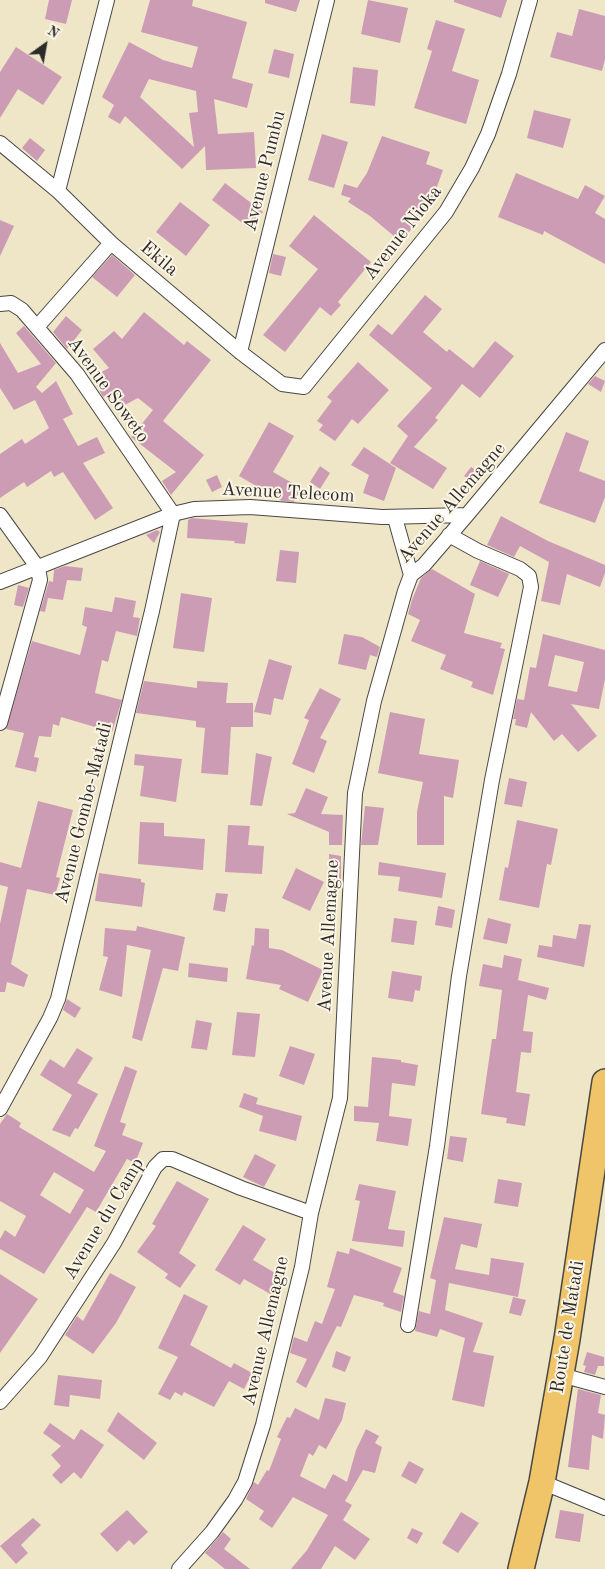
<!DOCTYPE html>
<html>
<head>
<meta charset="utf-8">
<style>
	body { margin:0 }
	#map { position:relative; width:605px; height:1569px; overflow:hidden; background:#efe6c8; font-family:"Old Standard TT",serif }
	canvas { display:block }
	.north { position:absolute; left:20px; top:20px; width:50px; height:50px; -webkit-text-stroke:4px #fcf5e5; paint-order:stroke; rotate:32deg; font-size:14px; font-weight:700; line-height:20px; text-align:center; color:#2b2b2b }
	.north::after { content:''; display:block; margin:auto; width:18px; height:22px; background:#2b2b2b; clip-path:polygon(50% 0,100% 100%,50% 72%,0 100%) }
</style>
</head>
<body>
<div id="map">
<canvas width="605" height="1569"></canvas>
<div class="north">N</div>
</div>
<script>
const context = document.querySelector('canvas').getContext('2d');
context.lineJoin = 'round';
function fillPath(path, color) { context.fillStyle = color; context.fill(path, 'evenodd'); }
const toPath = rows => new Path2D(rows.map(r => 'M' + r).join(''));
function strokePath(path, color, width, dash) { context.strokeStyle = color; context.lineWidth = width; context.lineCap = dash ? 'butt' : 'round'; context.setLineDash(dash || []); context.stroke(path); }
function write(font, color, halo, rows, align = 'center') {
  context.font = font + ' "Old Standard TT",serif'; context.lineWidth = 4; context.setLineDash([]); context.textBaseline = 'middle'; context.strokeStyle = halo; context.fillStyle = color; for (const [text, x, y, turn = 0] of rows) {
    context.save(); context.translate(x, y); context.rotate((+turn || 0) * Math.PI / 180); context.textAlign = isNaN(turn) ? turn : align; if (halo) context.strokeText(text, 0, 0); context.fillText(text, 0, 0); context.restore();
  }
}
fillPath(toPath([
	[49,0,72,0,66,24,45,19],
	[150,0,193,0,192,6,247,22,232,78,253,84,247,108,214,99,218,134,254,132,256,168,206,170,205,146,182,169,125,116,120,124,108,117,114,105,102,97,129,42,163,60,192,68,198,47,141,32],
	[149,79,196,91,198,112,189,113,194,147,140,97],
	[265,0,300,0,296,12,265,3],
	[368,0,408,8,400,43,361,34],
	[454,0,507,0,501,18,454,2],
	[579,9,605,16,605,59,602,71,550,57,557,32,572,36],
	[436,20,465,29,452,71,479,80,466,124,414,108,432,51,427,49],
	[16,47,62,77,43,105,18,89,0,118,0,72],
	[274,49,294,54,289,78,268,73],
	[353,67,378,70,375,106,350,103],
	[534,110,571,119,563,148,527,138],
	[322,134,348,142,334,188,308,180],
	[382,136,430,152,426,164,443,170,430,206,401,242,370,216,348,202,351,198,341,195,344,184,357,188,367,173],
	[30,138,45,150,37,161,22,148],
	[516,173,578,199,585,185,605,196,595,213,605,219,605,264,544,231,543,235,498,217],
	[225,183,263,212,250,229,212,200],
	[180,202,210,225,186,256,156,232],
	[314,215,371,262,338,302,341,305,331,316,320,307,285,352,263,335,318,269,289,246],
	[0,220,14,226,0,256],
	[273,254,286,257,281,276,269,273],
	[112,255,135,275,117,297,92,277],
	[425,295,442,309,423,332,447,352,449,349,473,368,495,341,514,356,480,398,462,384,435,418,438,420,414,447,447,468,433,489,390,463,408,436,397,426,432,388,369,335,378,324,392,335],
	[144,312,184,345,187,341,211,360,163,421,204,455,171,495,162,481,176,472,131,437,153,410,138,398,121,407,113,391,103,397,92,377,109,368,93,349,114,331,122,339],
	[66,316,82,330,67,349,53,332],
	[24,326,56,363,36,387,42,393,56,381,73,414,63,419,78,446,97,437,105,453,83,463,113,508,95,520,63,472,54,477,51,471,27,487,24,482,0,498,0,454,22,439,25,444,49,428,35,400,14,410,0,388,0,343,18,373,41,364,16,333],
	[358,362,389,390,358,424,352,419,335,441,319,430,323,425,317,421,332,401,327,397],
	[595,376,605,381,601,392,588,384],
	[269,422,294,436,273,472,301,488,294,502,282,501,239,476],
	[566,432,589,441,579,471,605,481,605,497,595,523,539,503],
	[364,447,396,468,384,501,363,493,369,475,351,465],
	[320,466,330,473,320,489,310,482],
	[471,467,483,474,476,484,464,476],
	[217,475,222,487,212,492,206,480],
	[501,516,548,541,605,565,605,573,600,587,567,574,560,605,541,601,549,562,520,546,514,557,487,545],
	[192,518,248,523,245,544,234,543,235,541,187,538,188,520],
	[157,530,160,532,154,543,146,535],
	[280,550,299,552,296,583,276,581],
	[480,561,509,574,498,597,470,585],
	[65,566,83,568,81,581,67,580,63,600,48,598,45,612,40,611,49,581,53,582,54,570],
	[432,569,475,594,464,633,502,643,500,648,505,649,493,695,471,687,473,682,440,669,446,655,411,641,420,620,408,614,412,600,421,578],
	[18,585,29,588,23,607,14,605],
	[181,593,212,598,204,652,173,648],
	[115,597,136,601,133,617,140,618,137,636,116,631,108,662,102,660,95,693,122,700,112,732,61,717,59,726,53,724,51,737,39,736,34,757,39,758,36,772,15,767,24,733,6,729,32,641,80,655,87,627,82,625,85,607,112,612],
	[344,634,362,637,380,647,377,657,370,655,366,670,338,664],
	[543,634,605,650,605,679,599,709,571,704,597,736,578,752,562,734,554,741,531,712,527,728,515,725,516,719,513,719,517,699,524,700,530,667,536,668],
	[555,655,584,662,577,692,548,686],
	[269,659,292,666,283,700,274,698,271,715,254,712],
	[144,681,197,688,197,681,228,683,226,703,253,703,253,727,231,727,228,775,201,773,205,728,196,727,196,721,136,713],
	[320,688,341,699,320,738,327,741,314,773,292,764,309,720,304,718],
	[390,712,425,719,419,754,459,760,453,798,444,796,444,845,417,845,417,812,423,782,378,773],
	[256,753,272,757,262,806,250,805],
	[135,754,182,759,176,802,140,796,144,766,134,765],
	[509,778,527,782,522,807,504,804],
	[306,788,328,797,321,814,343,815,342,845,329,845,329,832,287,814,295,813],
	[38,801,73,810,56,877,60,878,55,895,27,889,11,964,28,975,24,987,7,982,5,992,0,992,0,924,8,887,0,885,0,862,21,868],
	[365,806,384,808,378,845,361,845],
	[517,820,558,829,551,865,547,864,539,908,499,900,505,867,508,868],
	[140,822,164,823,164,836,205,839,203,870,138,864],
	[228,825,250,826,248,845,264,846,262,874,225,872],
	[329,854,341,856,341,882,330,882],
	[379,862,446,873,442,898,398,891,400,877,378,875],
	[296,868,324,882,310,911,282,898],
	[99,873,141,879,141,882,145,883,142,907,95,901],
	[216,893,228,894,225,912,213,910],
	[438,906,455,910,452,928,435,925],
	[394,918,417,921,414,945,391,942],
	[488,918,511,924,507,944,483,939],
	[579,924,591,925,584,967,537,957,539,945,552,947,553,935,576,939],
	[137,926,185,937,178,971,163,968,142,1041,132,1038,151,950,127,945,122,997,99,990,108,957,103,956,105,928,136,931],
	[255,928,269,929,269,948,282,950,323,970,308,1002,279,989,281,985,246,979,252,945,254,946],
	[504,955,522,959,518,980,549,988,546,1000,528,995,523,1031,533,1032,531,1053,521,1052,516,1092,530,1094,525,1126,506,1123,507,1118,481,1114,492,1039,496,1039,502,990,479,986,483,964,502,968],
	[189,963,228,968,227,982,188,977],
	[392,971,422,976,420,991,415,990,413,1002,388,998],
	[67,999,81,1008,75,1018,63,1010],
	[237,1012,260,1014,255,1057,232,1055],
	[196,1020,212,1023,207,1050,191,1048],
	[290,1046,315,1054,304,1085,279,1076],
	[77,1048,93,1058,77,1083,98,1094,78,1129,75,1128,70,1137,52,1130,72,1095,40,1075,50,1059,64,1068],
	[372,1057,401,1060,401,1062,418,1065,415,1086,392,1083,389,1116,412,1119,408,1146,376,1141,379,1123,354,1121,354,1106,368,1107],
	[125,1066,137,1071,120,1122,126,1124,122,1135,143,1143,135,1163,127,1159,96,1212,87,1207,44,1274,0,1249,0,1239,5,1230,15,1237,26,1216,0,1201,0,1124,7,1114,21,1123,19,1127,94,1172,106,1151,94,1146],
	[54,1172,84,1190,70,1214,40,1195],
	[244,1093,258,1098,256,1104,302,1116,296,1141,259,1131,263,1116,239,1107],
	[450,1136,467,1138,463,1162,447,1159],
	[255,1154,276,1165,264,1187,243,1177],
	[498,1179,522,1183,518,1207,494,1203],
	[177,1181,209,1199,179,1253,196,1265,180,1288,165,1278,168,1274,137,1252,156,1226,152,1224],
	[359,1184,396,1191,388,1229,405,1231,403,1247,352,1241,360,1201,355,1200],
	[444,1217,482,1224,477,1248,461,1244,455,1269,489,1275,491,1258,524,1263,518,1297,449,1283,445,1310,483,1323,473,1352,494,1356,484,1407,452,1400,465,1338,440,1329,437,1337,415,1331,419,1311,430,1314,436,1280,430,1278],
	[243,1225,266,1239,253,1260,282,1277,272,1295,244,1279,240,1285,215,1270],
	[350,1248,402,1268,393,1292,404,1296,401,1312,383,1306,384,1303,354,1295,341,1327,337,1326,306,1388,296,1382,307,1359,290,1353,293,1340,294,1337,307,1342,315,1321,322,1324,335,1289,327,1287,337,1251,349,1254],
	[110,1273,136,1287,116,1323,93,1354,65,1335,77,1316,83,1321],
	[0,1274,38,1299,0,1353],
	[184,1294,208,1306,190,1345,231,1368,234,1363,252,1373,244,1389,229,1381,214,1407,184,1392,182,1396,175,1392,170,1400,158,1394,178,1357,158,1348],
	[513,1297,526,1300,521,1316,509,1313],
	[336,1351,351,1357,345,1372,332,1367],
	[587,1352,604,1357,604,1366,598,1366,595,1375,584,1372,586,1366,583,1365],
	[58,1375,102,1380,100,1399,70,1395,69,1407,54,1405],
	[578,1389,601,1395,598,1413,605,1415,603,1439,592,1435,589,1470,568,1467],
	[325,1398,346,1403,342,1420,326,1449,319,1445,313,1456,309,1453,300,1476,325,1489,333,1474,347,1482,356,1450,366,1429,379,1436,375,1443,382,1447,375,1473,363,1470,345,1501,352,1505,343,1520,370,1539,355,1560,335,1546,321,1569,291,1569,307,1550,328,1515,293,1497,272,1528,259,1519,264,1511,246,1499,254,1482,258,1485,267,1470,269,1471,281,1439,277,1437,287,1417,290,1418,295,1408,319,1420],
	[118,1412,157,1443,144,1460,107,1431],
	[50,1423,74,1440,81,1429,104,1445,81,1479,74,1472,61,1484,52,1475,61,1466,51,1455,61,1446,43,1433],
	[409,1461,424,1469,416,1484,401,1476],
	[127,1510,148,1532,134,1545,129,1540,117,1552,100,1534],
	[560,1510,584,1514,580,1542,555,1538],
	[461,1512,479,1523,458,1553,442,1543],
	[33,1518,41,1525,21,1545,28,1553,16,1564,0,1546],
	[412,1528,423,1533,417,1544,407,1538],
	[223,1532,231,1539,224,1549,250,1569,225,1569,205,1553]
]), '#cc9cb4');
const street = toPath([
	[0,143,58,191,111,243,240,352,282,384,304,387,446,212,472,168,488,134,509,74,530,0],
	[58,191,107,0],
	[0,304,11,303,22,310,77,374,173,514,152,611,58,999,50,1018,0,1109],
	[37,327,111,243],
	[240,352,327,0],
	[0,515,38,568,40,580,0,723],
	[395,518,411,575],
	[0,582,173,514,194,509,250,507,382,517,467,515],
	[408,1325,437,1146,459,976,492,780,531,587,529,576,520,569,478,551,449,535],
	[561,1375,605,1387],
	[0,1402,40,1357,114,1243,155,1167,163,1159,172,1159,241,1188,311,1213],
	[542,1482,605,1508],
	[179,1569,212,1532,235,1500,245,1482,263,1425,302,1267,311,1213,340,1098,355,793,374,701,405,591,411,575,424,565,467,515,605,350]
]);
const highway = toPath([
	[521,1569,542,1482,567,1339,605,1082]
]);
strokePath(street, '#484743', 16);
strokePath(highway, '#484743', 28);
strokePath(street, '#fff', 14);
strokePath(highway, '#f0c469', 25);
write('19px', '#2b2b2b', '#fcf5e5', [
	["Avenue Pumbu",265,171,-76],
	["Avenue Nioka",403,233,-52],
	["Ekila",159,259,40],
	["Avenue Soweto",108,390,54],
	["Avenue Telecom",288,493,3],
	["Avenue Allemagne",452,503,-49],
	["Avenue Gombe-Matadi",84,813,-76],
	["Avenue Allemagne",329,936,-87],
	["Avenue du Camp",104,1219,-59],
	["Route de Matadi",568,1327,-81],
	["Avenue Allemagne",266,1331,-77]
]);
</script>
</body>
</html>
